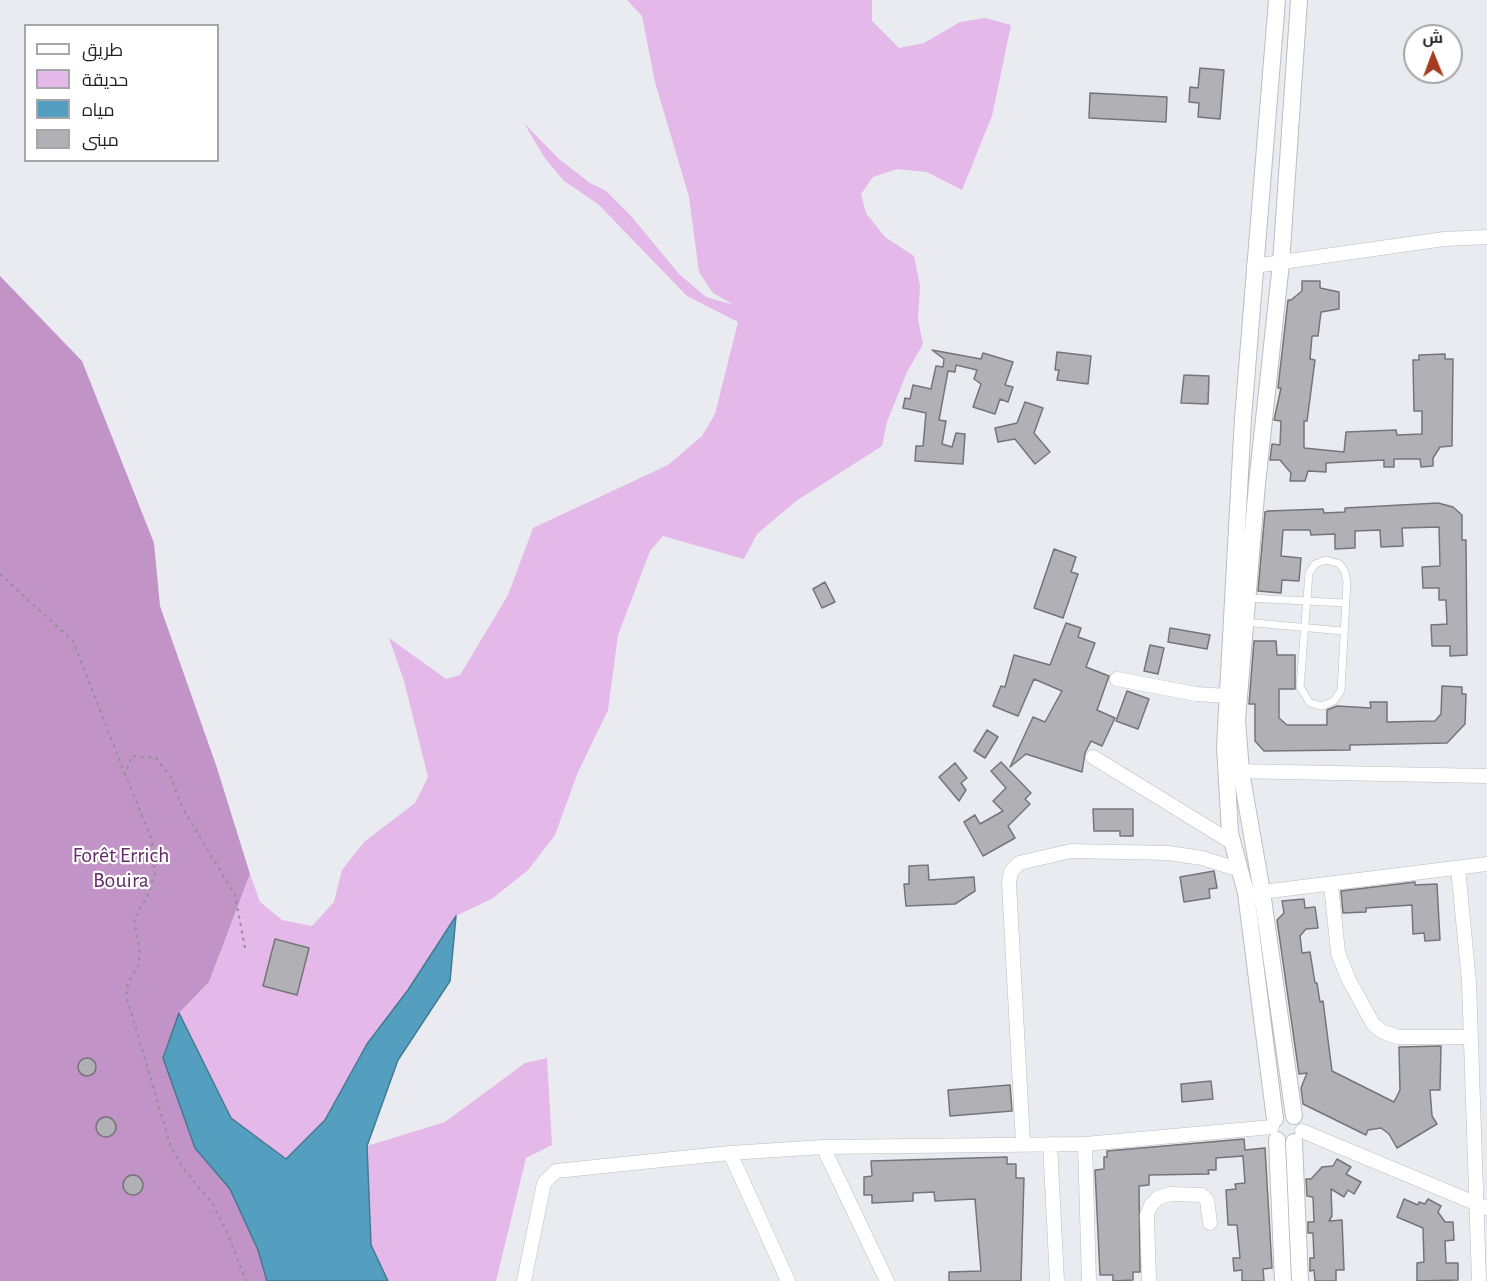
<!DOCTYPE html>
<html>
<head>
<meta charset="utf-8">
<style>
	body { margin:0 }
	#map { position:relative; width:1487px; height:1281px; overflow:hidden; background:#e9ebf0; font-family:"Alegreya Sans",Cairo,sans-serif }
	canvas { display:block }
	.legend { position:absolute; left:24px; top:24px; width:195px; height:138px; box-sizing:border-box; background:#fff; border:2px solid #a5a6a7; margin:0; padding:8px 10px; list-style:none; font-size:18px; color:#1f2022 }
	.legend li { display:flex; align-items:center; gap:12px; height:30px }
	.legend b { width:30px; border:2px solid #a5a6a7 }
	.north { position:absolute; left:1403px; top:24px; width:60px; height:60px; box-sizing:border-box; background:#fff; border:2px solid #a5a6a7; border-radius:50%; rotate:359deg; font-size:16px; font-weight:700; line-height:24px; text-align:center; color:#1f2022 }
	.north::after { content:''; display:block; margin:auto; width:21px; height:27px; background:#a53d21; clip-path:polygon(50% 0,100% 100%,50% 72%,0 100%) }
</style>
</head>
<body>
<div id="map">
<canvas width="1487" height="1281"></canvas>
<ul class="legend">
<li><b style="height:8px;background:#fff"></b>طريق</li>
<li><b style="height:16px;background:#e4b8e8"></b>حديقة</li>
<li><b style="height:16px;background:#549fbf"></b>مياه</li>
<li><b style="height:16px;background:#b1b0b5"></b>مبنى</li>
</ul>
<div class="north">ش</div>
</div>
<script>
const context = document.querySelector('canvas').getContext('2d');
context.lineJoin = 'round';
function fillPath(path, color) { context.fillStyle = color; context.fill(path, 'evenodd'); }
const toPath = rows => new Path2D(rows.map(r => 'M' + r).join(''));
function strokePath(path, color, width, dash) { context.strokeStyle = color; context.lineWidth = width; context.lineCap = dash ? 'butt' : 'round'; context.setLineDash(dash || []); context.stroke(path); }
function write(font, color, halo, rows, align = 'center') {
  context.font = font + ' "Alegreya Sans",sans-serif'; context.lineWidth = 4.5; context.setLineDash([]); context.textBaseline = 'middle'; context.strokeStyle = halo; context.fillStyle = color; for (const [text, x, y, turn = 0] of rows) {
    context.save(); context.translate(x, y); context.rotate((+turn || 0) * Math.PI / 180); context.textAlign = isNaN(turn) ? turn : align; if (halo) context.strokeText(text, 0, 0); context.fillText(text, 0, 0); context.restore();
  }
}
fillPath(toPath([
	[627,0,872,0,872,21,899,48,924,43,960,22,985,18,1011,25,992,116,962,190,927,172,897,169,873,177,861,194,866,213,885,237,914,256,920,286,918,320,923,344,907,372,887,422,882,446,796,501,757,534,744,559,663,536,650,551,618,635,608,710,578,772,555,835,528,870,493,898,456,916,408,990,367,1044,325,1120,285,1159,231,1119,179,1013,209,982,250,874,260,902,282,920,312,926,334,902,342,870,364,842,415,803,428,777,404,681,389,638,446,679,460,675,508,595,533,528,668,465,702,436,715,414,738,322,687,296,598,204,564,181,544,157,524,123,559,159,590,183,606,191,631,216,679,274,706,297,734,305,713,293,699,272,689,197,655,82,642,16],
	[547,1058,552,1145,526,1158,496,1281,388,1281,371,1245,367,1146,445,1122,525,1063]
]), '#e4b8e8');
fillPath(toPath([
	[0,276,82,361,154,543,160,606,217,768,250,874,209,982,179,1013,195,1148,230,1189,258,1250,267,1281,0,1281]
]), '#c293c6');
const water = toPath([
	[456,916,450,981,398,1060,367,1146,371,1245,388,1281,267,1281,258,1250,230,1189,195,1148,163,1058,179,1013,231,1118,286,1159,325,1120,367,1044,408,990,456,916]
]);
fillPath(water, '#549fbf');
strokePath(water, '#447990', 1.5);
const building = toPath([
	[1200,68,1224,70,1220,119,1198,117,1199,103,1189,102,1190,87,1198,88,1200,68],
	[1090,93,1167,97,1166,122,1089,118,1090,93],
	[1302,281,1320,281,1320,288,1339,292,1339,309,1321,312,1318,336,1312,336,1310,359,1315,360,1307,421,1304,421,1304,448,1344,452,1346,432,1396,430,1397,435,1422,434,1422,411,1414,411,1413,360,1419,360,1419,355,1445,354,1445,359,1453,359,1452,446,1440,447,1433,458,1433,466,1421,467,1420,459,1394,459,1394,467,1384,467,1384,460,1326,463,1326,472,1308,471,1305,481,1290,481,1291,473,1280,460,1270,460,1272,444,1280,445,1281,421,1274,420,1281,388,1278,388,1288,300,1291,300,1302,291,1302,281],
	[932,350,981,359,983,353,1013,362,1005,385,1013,387,1008,402,1000,399,995,414,973,407,981,384,974,379,977,370,956,365,955,372,948,371,939,420,946,421,942,444,952,447,956,433,965,434,963,464,915,461,916,446,923,446,926,413,903,408,905,398,910,399,913,385,931,389,936,366,943,367,944,359,932,350],
	[1057,352,1091,356,1088,384,1057,380,1059,370,1055,370,1057,352],
	[1184,375,1209,376,1208,404,1181,403,1184,375],
	[1025,402,1043,408,1034,433,1050,452,1035,464,1015,439,998,442,995,428,1017,423,1025,402],
	[1438,503,1453,507,1462,515,1462,540,1466,540,1467,655,1450,656,1450,646,1432,646,1431,625,1447,624,1446,600,1439,600,1439,588,1423,588,1422,567,1440,566,1439,527,1402,528,1403,546,1381,547,1380,530,1355,531,1355,548,1335,549,1335,534,1311,535,1310,530,1283,530,1281,556,1301,558,1299,581,1282,580,1281,593,1258,591,1265,512,1268,511,1323,509,1324,513,1345,512,1345,508,1438,503],
	[1054,549,1076,557,1071,572,1078,574,1063,618,1034,608,1054,549],
	[825,582,835,602,822,608,813,589,825,582],
	[1066,623,1081,628,1078,637,1095,643,1086,667,1109,676,1097,710,1115,718,1102,746,1091,741,1085,753,1082,772,1026,754,1010,767,1033,717,1045,722,1062,691,1034,679,1018,716,993,706,1001,686,1005,687,1014,655,1050,665,1066,623],
	[1170,628,1210,635,1207,649,1168,642,1170,628],
	[1254,641,1276,641,1277,655,1295,655,1295,689,1279,689,1279,718,1287,725,1327,725,1327,710,1337,706,1371,708,1370,702,1387,702,1387,722,1435,721,1441,714,1442,686,1462,687,1462,694,1466,694,1465,724,1447,743,1350,745,1350,750,1264,751,1255,741,1255,704,1249,704,1254,641],
	[1150,645,1164,648,1158,674,1144,671,1150,645],
	[1127,691,1149,699,1138,729,1116,721,1127,691],
	[987,730,998,737,985,758,974,751,987,730],
	[1001,762,1031,793,1025,799,1030,804,1008,826,1015,838,983,856,964,822,975,815,980,824,1003,811,993,801,1006,788,991,771,1001,762],
	[955,763,967,778,961,783,966,790,959,801,939,777,955,763],
	[1093,809,1133,809,1133,836,1120,836,1120,831,1094,831,1093,809],
	[928,865,929,880,974,877,975,891,955,904,906,906,904,884,909,884,909,866,928,865],
	[1214,871,1217,888,1209,889,1210,898,1184,902,1180,877,1214,871],
	[1415,882,1415,885,1437,884,1440,940,1425,941,1424,933,1413,934,1412,905,1366,908,1366,912,1343,913,1341,891,1415,882],
	[1304,899,1305,908,1315,907,1318,928,1306,929,1300,936,1302,953,1310,952,1315,983,1317,983,1320,1002,1323,1001,1332,1071,1394,1102,1400,1090,1399,1047,1441,1046,1440,1090,1430,1090,1432,1116,1437,1124,1397,1148,1389,1134,1381,1128,1368,1130,1366,1135,1303,1104,1301,1088,1307,1073,1299,1074,1277,920,1284,913,1282,901,1304,899],
	[275,939,309,948,297,995,263,986,275,939],
	'78 1067a9 9 0 1 1 18 0a9 9 0 1 1-18 0Z',
	[1211,1081,1213,1099,1182,1102,1181,1084,1211,1081],
	[1010,1085,1012,1111,950,1116,948,1090,1010,1085],
	'96 1127a10 10 0 1 1 20 0a10 10 0 1 1-20 0Z',
	[1244,1139,1245,1150,1265,1148,1272,1268,1263,1269,1264,1281,1242,1281,1242,1270,1234,1271,1233,1258,1240,1258,1237,1225,1228,1225,1226,1190,1236,1189,1235,1184,1245,1183,1243,1156,1216,1158,1216,1170,1208,1170,1209,1174,1149,1175,1149,1185,1139,1186,1140,1272,1133,1272,1133,1280,1113,1281,1113,1275,1100,1275,1095,1170,1104,1169,1104,1157,1107,1157,1107,1151,1244,1139],
	[1007,1157,1007,1164,1016,1164,1016,1178,1024,1178,1021,1281,949,1281,949,1272,981,1271,975,1199,935,1201,934,1192,913,1193,913,1201,872,1203,872,1195,864,1195,864,1177,872,1176,871,1161,1007,1157],
	[1337,1159,1351,1167,1346,1174,1361,1182,1354,1194,1348,1190,1344,1197,1331,1189,1332,1216,1329,1221,1342,1220,1344,1270,1336,1270,1336,1281,1315,1281,1314,1270,1310,1271,1310,1258,1314,1258,1313,1233,1308,1233,1308,1222,1314,1222,1313,1197,1307,1196,1306,1179,1311,1179,1322,1167,1333,1166,1337,1159],
	'123 1185a10 10 0 1 1 20 0a10 10 0 1 1-20 0Z',
	[1404,1199,1418,1205,1419,1202,1425,1204,1428,1199,1441,1206,1438,1212,1445,1222,1453,1222,1454,1240,1445,1241,1446,1263,1458,1263,1458,1280,1417,1281,1417,1263,1424,1262,1423,1228,1397,1217,1404,1199]
]);
fillPath(building, '#b1b0b5');
strokePath(building, '#767479', 1.5);
const service = toPath([
	[1326,560,1340,564,1345,572,1347,582,1341,690,1334,701,1322,706,1310,703,1300,687,1309,573,1315,564,1326,560],
	[1248,598,1345,603],
	[1244,622,1343,631]
]);
const minor = toPath([
	[1254,266,1444,239,1487,237],
	[1117,679,1196,694,1227,696],
	[1093,757,1233,843],
	[1233,771,1487,776],
	[1458,868,1469,982,1479,1281],
	[1331,884,1338,953,1349,980,1373,1024,1383,1032,1398,1037,1471,1037],
	[1254,893,1487,864],
	[1302,1131,1487,1208],
	[1023,1143,1009,883,1011,872,1019,863,1071,851,1168,853,1202,858,1240,870],
	[1050,1144,1057,1281],
	[1085,1144,1089,1281],
	[823,1147,887,1281],
	[730,1153,823,1147,1085,1144,1272,1127],
	[524,1281,544,1183,556,1171,730,1153,788,1281],
	[1149,1281,1147,1215,1151,1205,1158,1198,1170,1194,1202,1195,1207,1200,1210,1223]
]);
const tertiary = toPath([
	[1294,1116,1262,892,1241,772,1237,720,1257,484,1281,263,1299,0],
	[1275,1119,1246,893,1230,833,1225,747,1243,418,1277,0],
	[1277,1140,1283,1281],
	[1294,1142,1300,1281]
]);
strokePath(service, '#bcbdc2', 8);
strokePath(minor, '#bcbdc2', 15);
strokePath(tertiary, '#bcbdc2', 18);
strokePath(toPath([
	[0,574,73,641,125,774],
	[245,948,235,895,182,807,170,776,156,758,132,756,125,774,152,840,155,874,147,897,134,919,140,953,138,966,128,983,126,995,171,1147,183,1168,212,1203,227,1232,246,1281]
]), '#8f9195', 2, [3, 4.5]);
strokePath(service, '#fff', 7);
strokePath(minor, '#fff', 14);
strokePath(tertiary, '#fff', 16);
write('22px', '#642b69', '#fff', [
	["Forêt Errich",121,855],
	["Bouira",121,880]
]);
</script>
</body>
</html>
